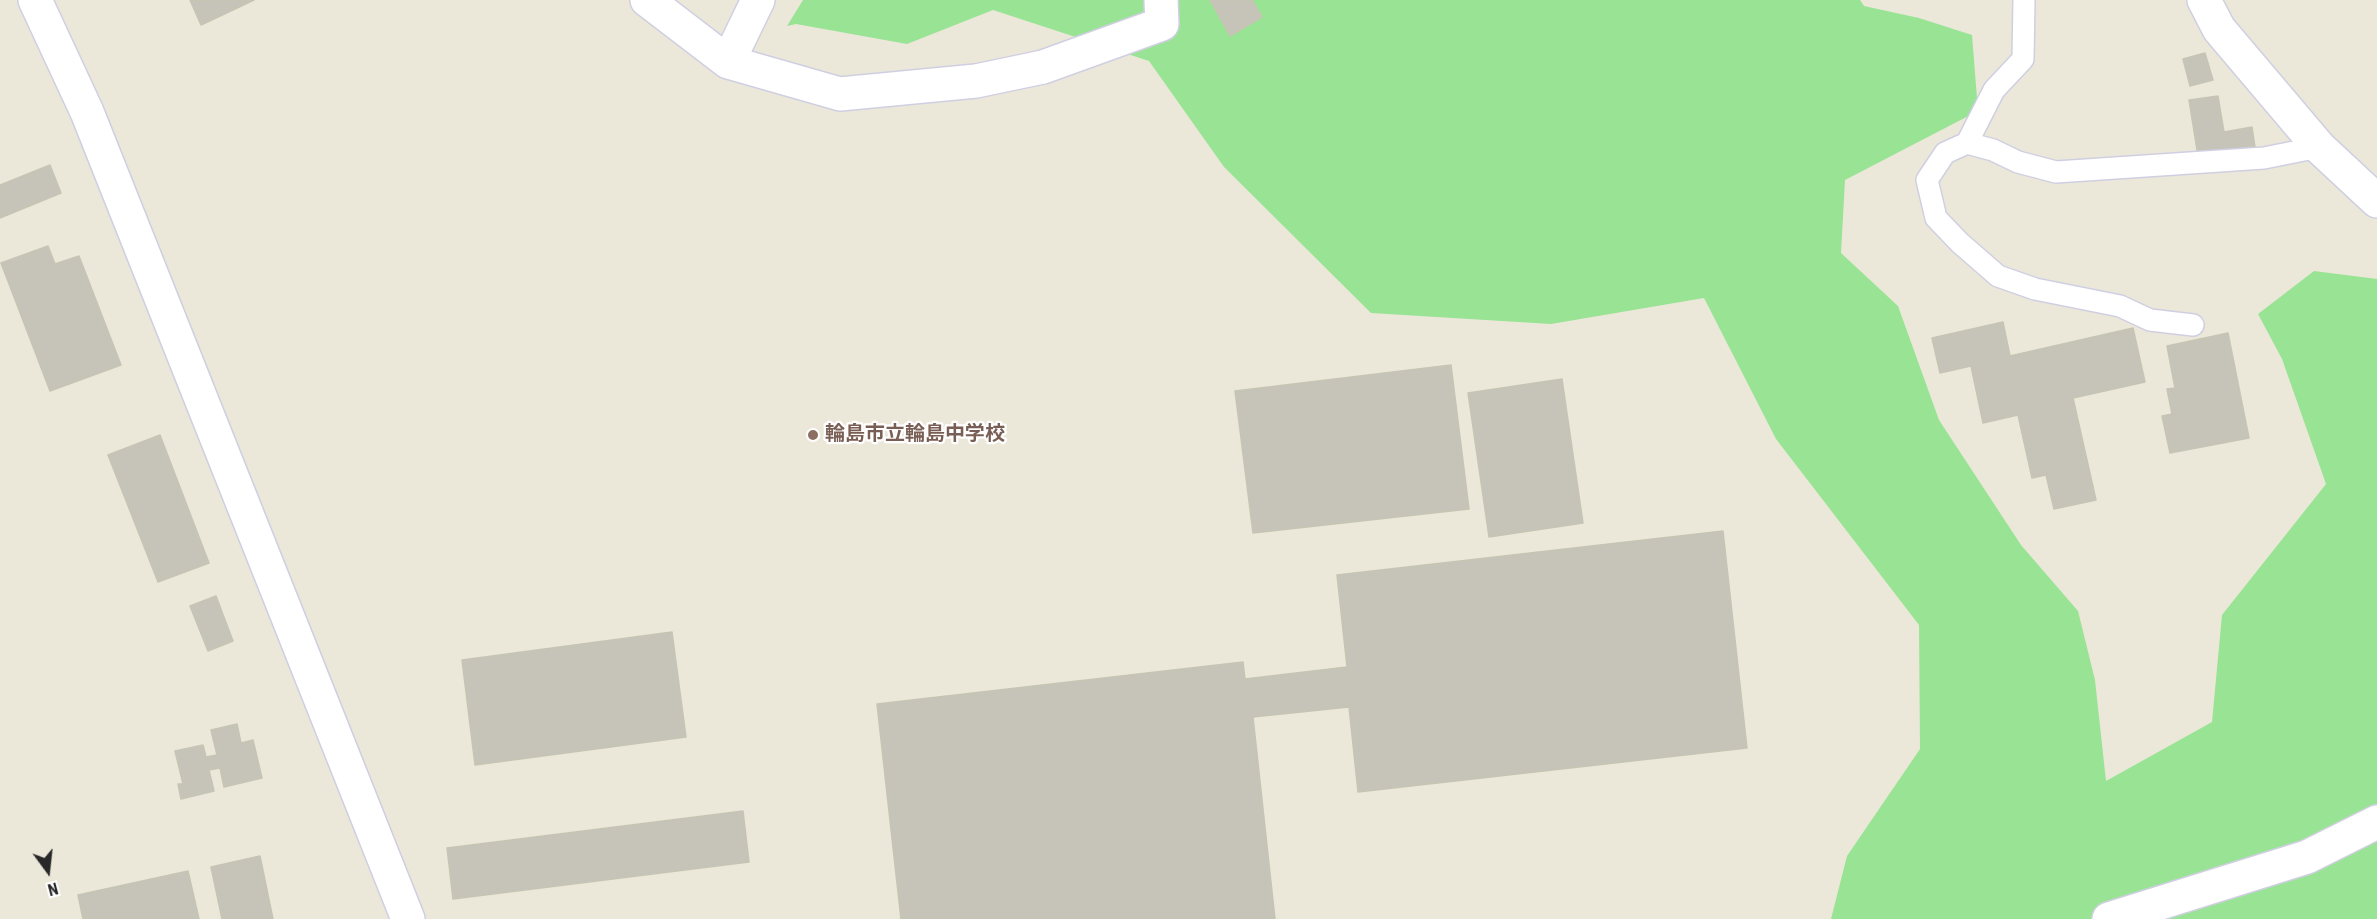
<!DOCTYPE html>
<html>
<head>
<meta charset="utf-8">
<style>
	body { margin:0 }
	#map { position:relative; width:2377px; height:919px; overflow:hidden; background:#ebe8d9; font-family:"Roboto Condensed",sans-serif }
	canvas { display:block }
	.north { position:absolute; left:18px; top:841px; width:60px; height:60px; -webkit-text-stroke:4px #fff; paint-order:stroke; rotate:165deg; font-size:16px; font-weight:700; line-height:24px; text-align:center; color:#282828 }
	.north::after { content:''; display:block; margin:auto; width:21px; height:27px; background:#282828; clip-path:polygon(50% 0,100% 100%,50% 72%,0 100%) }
</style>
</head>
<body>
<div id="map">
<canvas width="2377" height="919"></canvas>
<div class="north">N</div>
</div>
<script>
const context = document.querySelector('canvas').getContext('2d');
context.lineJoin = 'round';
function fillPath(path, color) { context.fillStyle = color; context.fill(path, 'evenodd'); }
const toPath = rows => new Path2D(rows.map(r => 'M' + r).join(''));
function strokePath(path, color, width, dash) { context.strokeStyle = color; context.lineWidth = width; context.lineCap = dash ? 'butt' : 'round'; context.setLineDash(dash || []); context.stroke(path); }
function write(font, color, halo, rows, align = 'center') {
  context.font = font + ' "Roboto Condensed","Noto Sans JP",sans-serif'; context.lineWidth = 4.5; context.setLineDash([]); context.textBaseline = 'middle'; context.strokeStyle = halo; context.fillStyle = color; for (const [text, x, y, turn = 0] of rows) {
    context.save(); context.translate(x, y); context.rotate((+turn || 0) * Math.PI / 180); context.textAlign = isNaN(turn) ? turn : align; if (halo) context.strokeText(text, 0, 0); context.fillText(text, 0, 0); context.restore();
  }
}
fillPath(toPath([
	[803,0,1860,0,1864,6,1919,18,1972,35,1978,111,1845,180,1841,253,1898,306,1939,420,2021,545,2078,611,2095,680,2106,781,2212,722,2222,615,2326,484,2282,359,2258,314,2314,271,2377,279,2377,919,1831,919,1847,856,1920,749,1919,625,1776,439,1704,298,1551,324,1371,313,1224,167,1149,61,993,10,907,44,796,24,787,26]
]), '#99e395');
const building = toPath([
	[190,0,254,0,201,25,190,0],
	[1210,0,1252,0,1262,17,1230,36,1210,0],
	[2205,53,2213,80,2190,86,2183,59,2205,53],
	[2218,96,2224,132,2252,127,2255,147,2198,156,2189,100,2218,96],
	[50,165,61,193,0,218,0,185,50,165],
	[48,246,55,264,79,256,121,365,50,391,1,263,48,246],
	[2003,322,2010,356,2133,328,2145,382,2073,398,2096,500,2054,509,2046,475,2032,478,2018,415,1983,423,1971,366,1940,373,1932,338,2003,322],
	[2228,333,2249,438,2170,453,2162,416,2172,414,2167,389,2175,388,2167,346,2228,333],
	[1451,365,1469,509,1253,533,1235,391,1451,365],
	[1562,379,1583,523,1489,537,1468,393,1562,379],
	[160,435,209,563,158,582,108,455,160,435],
	[1723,531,1747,748,1358,792,1349,707,1253,717,1275,919,901,919,877,704,1243,662,1245,679,1347,667,1337,575,1723,531],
	[216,596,233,641,208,651,190,606,216,596],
	[672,632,686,737,475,765,462,660,672,632],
	[237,724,241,743,253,740,262,778,224,787,220,768,209,770,214,791,181,799,178,784,183,784,175,751,203,745,206,757,217,755,211,730,237,724],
	[743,811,749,862,453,899,447,848,743,811],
	[260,856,273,919,222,919,211,867,260,856],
	[188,871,199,919,83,919,78,895,188,871]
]);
fillPath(building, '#c6c4b9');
strokePath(building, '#c6c5b3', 1.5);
const lane = toPath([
	[1967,143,1994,90,2023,59,2024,0],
	[2193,325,2150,320,2120,306,2035,289,1998,276,1960,243,1936,218,1927,180,1945,153,1967,143,1993,150,2018,162,2056,172,2264,158,2319,147]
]);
const street = toPath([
	[647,0,728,62,840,94,976,81,1043,67,1162,24,1161,0],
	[2204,0,2219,29,2319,147,2377,201],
	[728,62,758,0]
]);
const secondary = toPath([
	[35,0,87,112,408,919],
	[2109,919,2307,857,2377,822]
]);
strokePath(lane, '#d0cfe2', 24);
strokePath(street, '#d0cfe2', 36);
strokePath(secondary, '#d0cfe2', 36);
strokePath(lane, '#fff', 21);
strokePath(street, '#fff', 33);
strokePath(secondary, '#fff', 33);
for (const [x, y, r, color] of [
	[813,435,6,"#8d6e63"]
]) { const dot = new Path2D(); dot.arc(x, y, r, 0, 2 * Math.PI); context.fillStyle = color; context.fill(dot); strokePath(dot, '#fff', 2); }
write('bold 20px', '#785e54', '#fff', [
	["輪島市立輪島中学校",825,435]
], 'left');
</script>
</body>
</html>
